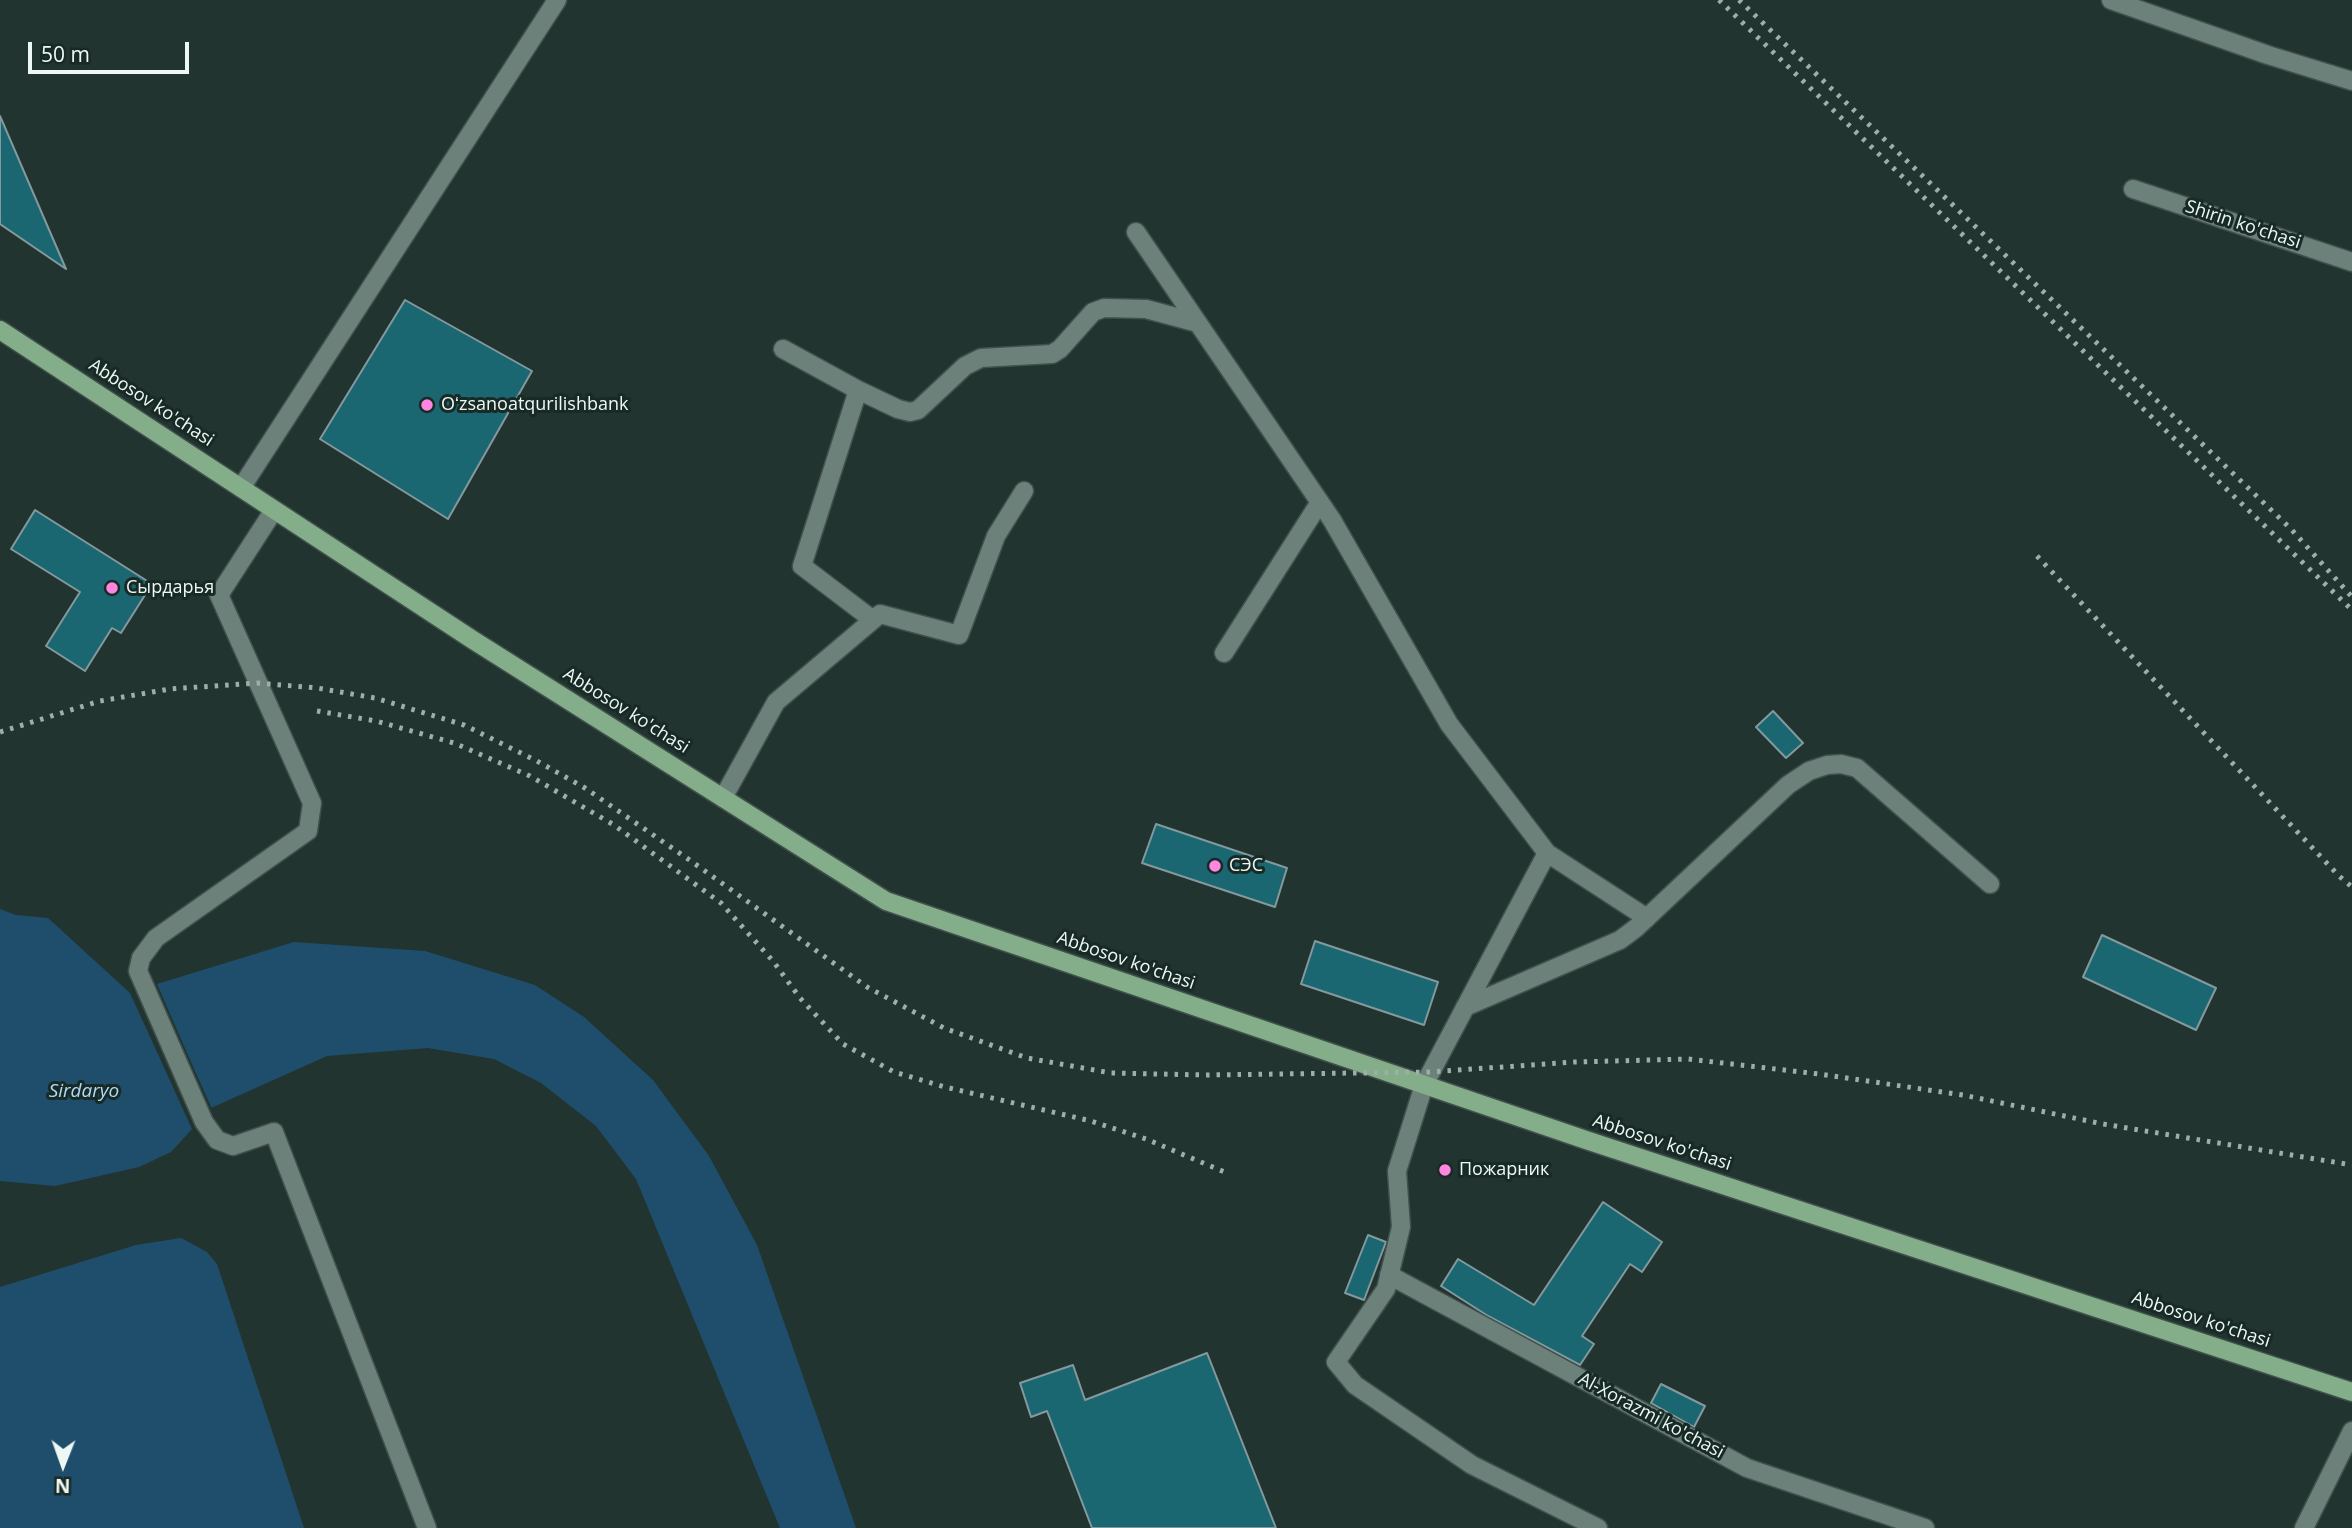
<!DOCTYPE html>
<html>
<head>
<meta charset="utf-8">
<style>
	body { margin:0 }
	#map { position:relative; width:2352px; height:1528px; overflow:hidden; background:#22342f; font-family:"Open Sans",sans-serif }
	canvas { display:block }
	.north { position:absolute; left:28px; top:1430px; width:70px; height:70px; -webkit-text-stroke:5px #182a25; paint-order:stroke; rotate:181deg; font-size:19px; font-weight:700; line-height:28px; text-align:center; color:#edf8f4 }
	.north::after { content:''; display:block; margin:auto; width:24px; height:32px; background:#edf8f4; clip-path:polygon(50% 0,100% 100%,50% 72%,0 100%) }
	.scale { position:absolute; left:28px; top:42px; width:161px; height:32px; box-sizing:border-box; border:4px solid #edf8f4; border-top:0; padding-left:9px; font-size:21px; line-height:24px; white-space:nowrap; color:#edf8f4; -webkit-text-stroke:5px #182a25; paint-order:stroke }
</style>
</head>
<body>
<div id="map">
<canvas width="2352" height="1528"></canvas>
<div class="north">N</div>
<div class="scale">50 m</div>
</div>
<script>
const context = document.querySelector('canvas').getContext('2d');
context.lineJoin = 'round';
function fillPath(path, color) { context.fillStyle = color; context.fill(path, 'evenodd'); }
const toPath = rows => new Path2D(rows.map(r => 'M' + r).join(''));
function strokePath(path, color, width, dash) { context.strokeStyle = color; context.lineWidth = width; context.lineCap = dash ? 'butt' : 'round'; context.setLineDash(dash || []); context.stroke(path); }
function write(font, color, halo, rows, align = 'center') {
  context.font = font + ' "Open Sans",sans-serif'; context.lineWidth = 6; context.setLineDash([]); context.textBaseline = 'middle'; context.strokeStyle = halo; context.fillStyle = color; for (const [text, x, y, turn = 0] of rows) {
    context.save(); context.translate(x, y); context.rotate((+turn || 0) * Math.PI / 180); context.textAlign = isNaN(turn) ? turn : align; if (halo) context.strokeText(text, 0, 0); context.fillText(text, 0, 0); context.restore();
  }
}
fillPath(toPath([
	[0,909,16,915,48,918,130,993,192,1129,171,1152,139,1167,55,1186,0,1181],
	[294,942,425,951,535,985,584,1017,653,1080,709,1156,757,1245,856,1528,780,1528,636,1179,596,1126,541,1083,494,1059,428,1048,327,1056,211,1108,157,984],
	[181,1238,207,1252,217,1264,304,1528,0,1528,0,1287,136,1245]
]), '#1f4e6d');
fillPath(toPath([
	[154,982,213,1111,208,1110]
]), '#22342f');
const building = toPath([
	[0,116,66,269,0,224,0,116],
	[405,300,532,371,448,519,320,439,405,300],
	[35,510,152,584,121,633,112,628,85,671,46,646,80,592,11,549,35,510],
	[1773,711,1803,743,1786,758,1756,727,1773,711],
	[1156,824,1287,868,1275,907,1142,863,1156,824],
	[2102,935,2216,988,2196,1030,2083,977,2102,935],
	[1315,941,1438,982,1424,1025,1301,984,1315,941],
	[1603,1202,1662,1242,1642,1272,1630,1264,1582,1336,1594,1344,1580,1365,1488,1316,1441,1286,1458,1259,1534,1305,1603,1202],
	[1368,1235,1386,1242,1364,1300,1345,1293,1368,1235],
	[1207,1353,1276,1528,1092,1528,1047,1411,1031,1417,1020,1383,1073,1365,1085,1400,1207,1353],
	[1661,1384,1705,1406,1694,1427,1651,1403,1661,1384]
]);
fillPath(building, '#1b6771');
strokePath(building, '#84999d', 2);
const minor = toPath([
	[2111,0,2268,55,2352,81],
	[2133,189,2352,262],
	[1136,232,1332,520,1449,724,1547,853,1647,918],
	[783,349,858,390,802,566,873,620],
	[858,390,898,409,910,412,918,410,965,366,981,358,1052,354,1060,349,1093,312,1104,308,1146,309,1198,323],
	[241,488,557,0],
	[274,510,219,595,312,803,308,831,156,938,141,958,138,971,204,1122,217,1140,233,1146,274,1132,427,1528],
	[1224,653,1320,502],
	[723,798,776,702,880,614,959,635,996,536,1024,491],
	[1547,853,1424,1085,1397,1171,1401,1227,1386,1289,1336,1362,1355,1385,1472,1465,1598,1528],
	[1465,1007,1620,940,1636,928,1788,785,1809,771,1827,765,1841,764,1857,768,1990,884],
	[1389,1275,1747,1468,1925,1528],
	[2304,1528,2352,1431]
]);
const major = toPath([
	[0,330,473,640,886,901,1586,1140,2352,1392]
]);
strokePath(minor, '#40504c', 21);
strokePath(major, '#40504c', 21);
strokePath(minor, '#6d817b', 18);
strokePath(major, '#83ae89', 18);
strokePath(toPath([
	[1719,0,2352,610],
	[1739,0,2291,529,2352,597],
	[2037,556,2339,876,2352,887],
	[317,711,376,721,454,743,530,776,614,825,721,903,773,961,800,998,843,1044,894,1072,945,1087,1091,1121,1146,1139,1227,1173],
	[0,732,100,701,170,689,257,683,317,688,375,698,464,725,537,761,585,788,691,861,867,987,944,1028,1027,1058,1111,1073,1206,1075,1429,1072,1575,1062,1688,1059,1819,1074,1963,1095,2103,1124,2352,1165]
]), '#a0aeaa', 5, [3.5, 7]);
for (const [x, y, r, color] of [
	[427,405,7,"#fd86e1"],
	[112,588,7,"#fd86e1"],
	[1215,866,7,"#fd86e1"],
	[1445,1170,7,"#fd86e1"]
]) { const dot = new Path2D(); dot.arc(x, y, r, 0, 2 * Math.PI); context.fillStyle = color; context.fill(dot); strokePath(dot, '#182a25', 2.5); }
write('18px', '#edf8f4', '#182a25', [
	["Shirin ko'chasi",2243,225,18],
	["Abbosov ko'chasi",151,403,33],
	["Abbosov ko'chasi",626,711,32],
	["Abbosov ko'chasi",1126,961,19],
	["Abbosov ko'chasi",1662,1143,18],
	["Abbosov ko'chasi",2201,1320,18],
	["Al-Xorazmi ko'chasi",1651,1416,28]
]);
write('18px', '#edf8f4', '#182a25', [
	["Oʻzsanoatqurilishbank",441,405],
	["Сырдарья",126,588],
	["СЭС",1229,866],
	["Пожарник",1459,1170]
], 'left');
write('italic 19px', '#b1daf8', '#182a25', [
	["Sirdaryo",84,1092]
]);
</script>
</body>
</html>
